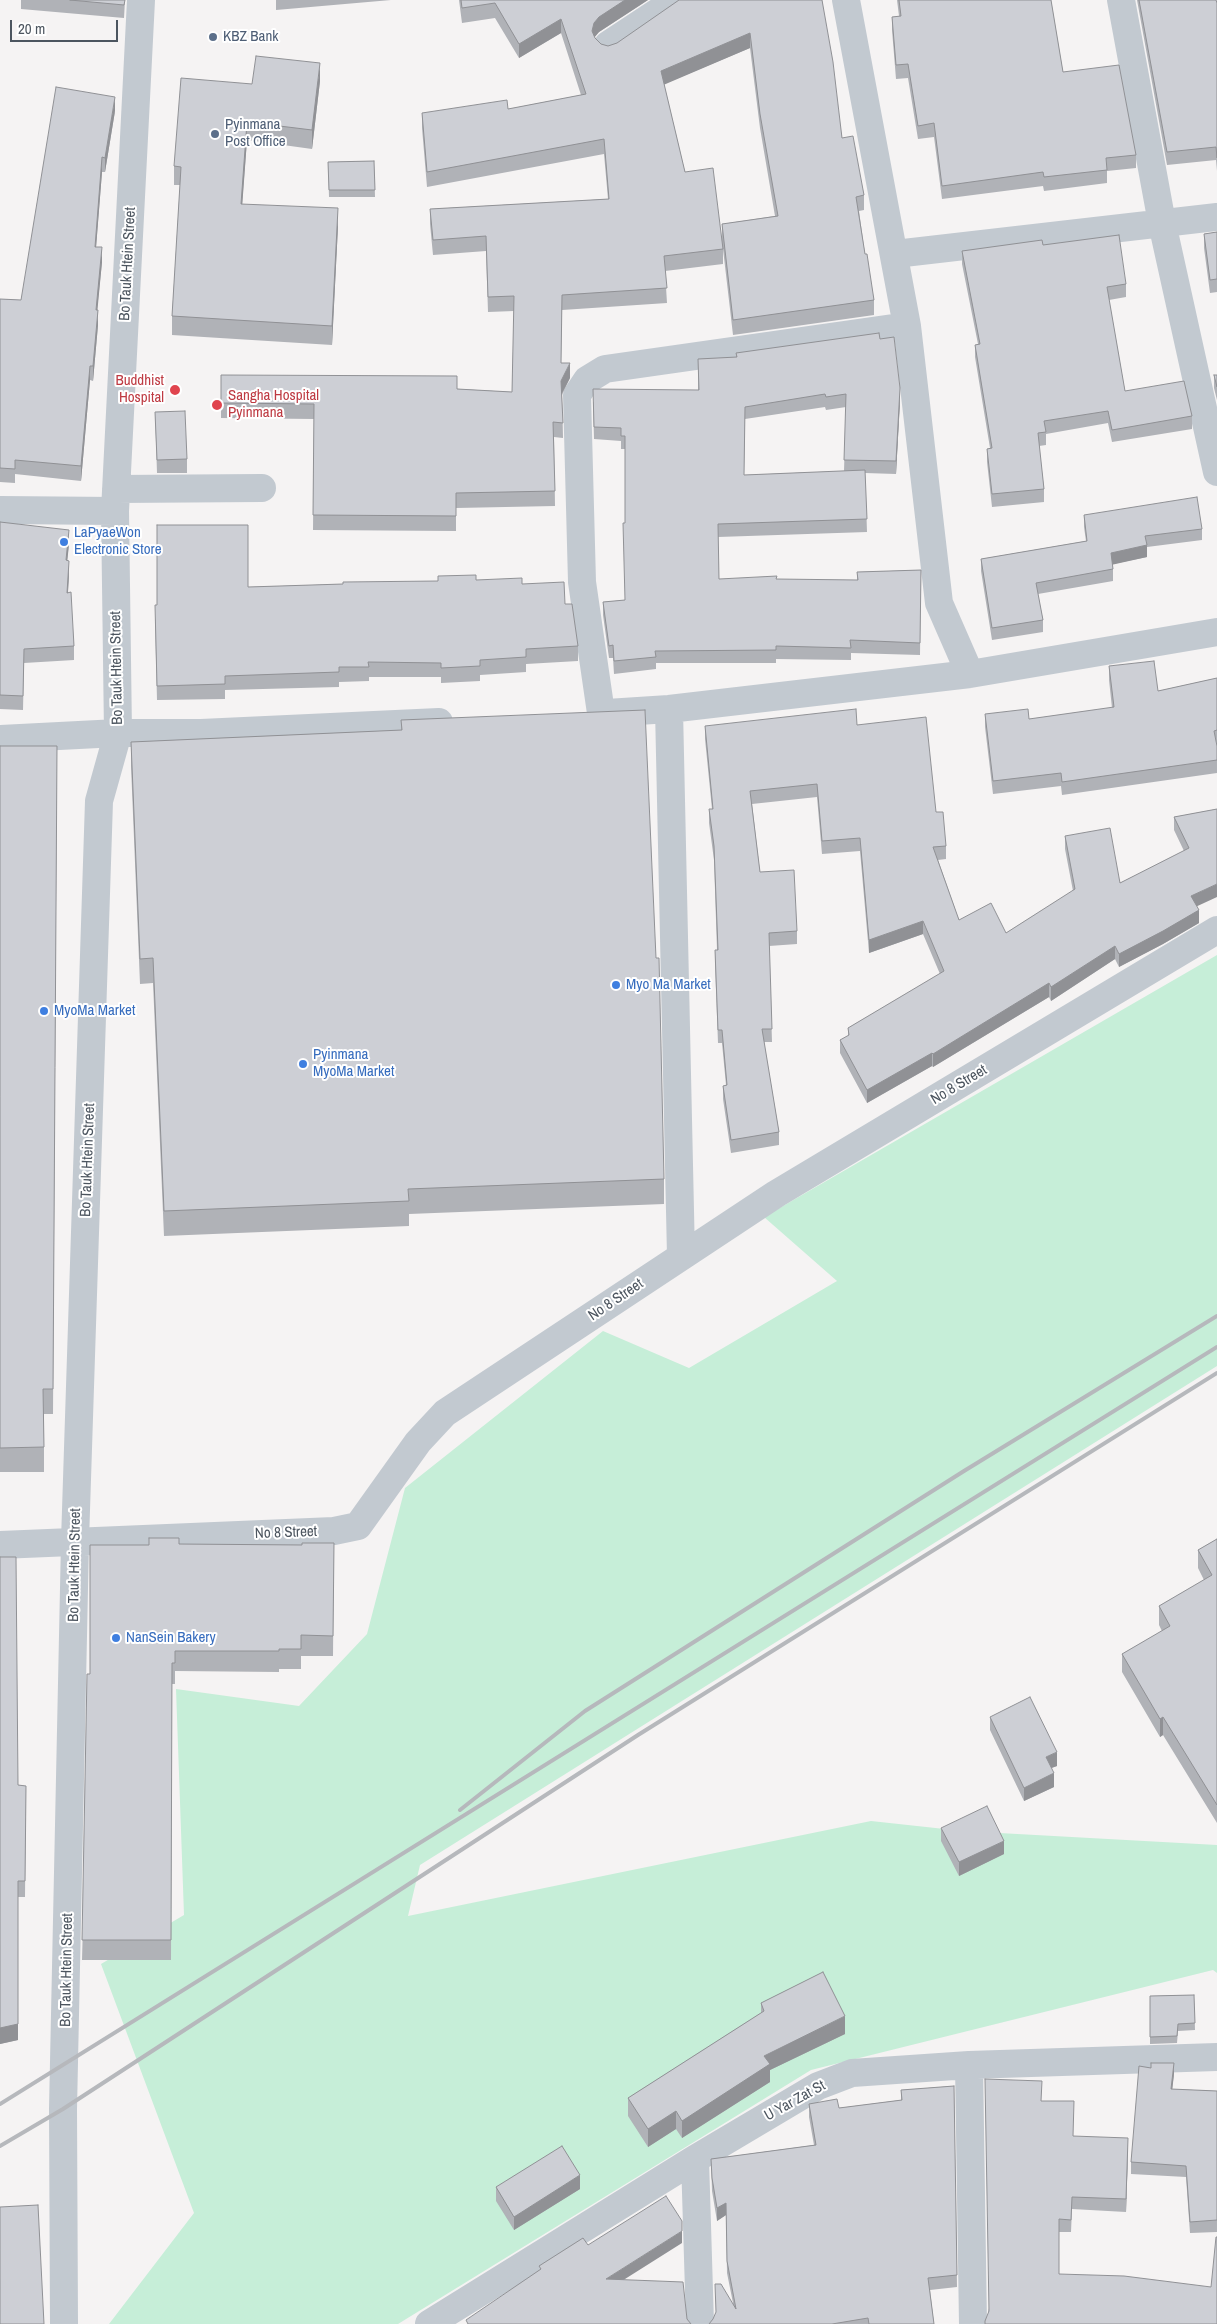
<!DOCTYPE html>
<html>
<head>
<meta charset="utf-8">
<style>
	body { margin:0 }
	#map { position:relative; width:1217px; height:2324px; overflow:hidden; background:#f5f3f3; font-family:"Archivo Narrow",sans-serif }
	canvas { display:block }
	.scale { position:absolute; left:10px; top:20px; width:108px; height:22px; box-sizing:border-box; border:2px solid #4c555f; border-top:0; padding-left:6px; font-size:15px; line-height:18px; white-space:nowrap; color:#4c555f; -webkit-text-stroke:4px #fff; paint-order:stroke }
</style>
</head>
<body>
<div id="map">
<canvas width="1217" height="2324"></canvas>
<div class="scale">20 m</div>
</div>
<script>
const context = document.querySelector('canvas').getContext('2d');
context.lineJoin = 'round';
function fillPath(path, color) { context.fillStyle = color; context.fill(path, 'evenodd'); }
const toPath = rows => new Path2D(rows.map(r => 'M' + r).join(''));
function strokePath(path, color, width, dash) { context.strokeStyle = color; context.lineWidth = width; context.lineCap = dash ? 'butt' : 'round'; context.setLineDash(dash || []); context.stroke(path); }
function write(font, color, halo, rows, align = 'center') {
  context.font = font + ' "Archivo Narrow",sans-serif'; context.lineWidth = 4; context.setLineDash([]); context.textBaseline = 'middle'; context.strokeStyle = halo; context.fillStyle = color; for (const [text, x, y, turn = 0] of rows) {
    context.save(); context.translate(x, y); context.rotate((+turn || 0) * Math.PI / 180); context.textAlign = isNaN(turn) ? turn : align; if (halo) context.strokeText(text, 0, 0); context.fillText(text, 0, 0); context.restore();
  }
}
fillPath(toPath([
	[1217,955,1217,1366,420,1865,408,1916,871,1821,963,1831,1217,1845,1217,1973,1213,1970,811,2070,398,2324,109,2324,194,2213,101,1964,184,1915,176,1689,299,1706,367,1634,405,1488,603,1331,689,1368,837,1281,764,1217]
]), '#c6eed8');
strokePath(toPath([
	[846,0,907,326,939,603,970,674],
	[1121,0,1162,223,1217,472],
	[608,45,676,0],
	[895,254,1217,217],
	[116,489,262,488],
	[0,510,115,511],
	[669,709,681,1256],
	[601,713,582,582,577,395,587,380,605,369,907,326],
	[607,713,669,709,970,674,1217,632],
	[0,739,118,733,201,733,439,722],
	[0,1545,334,1531,358,1526,418,1442,445,1413,776,1194,1217,930],
	[969,2065,973,2324],
	[695,2159,700,2324],
	[64,2324,63,2109,75,1541,99,801,118,733,115,511,141,0],
	[429,2324,695,2159,818,2086,852,2073,969,2065,1217,2057]
]), '#c2c9d0', 28);
strokePath(toPath([
	[460,1810,585,1711,964,1471,1217,1316],
	[0,2104,1217,1347],
	[0,2146,63,2109,638,1735,1217,1373]
]), '#b6b8bc', 4);
fillPath(toPath([
	[21,0,125,0,124,18,21,9],
	[276,0,391,0,276,10],
	[459,0,648,0,599,32,594,37,601,44,608,46,822,0,842,138,864,195,864,210,859,211,865,254,874,300,874,315,733,335,723,249,723,264,665,271,667,303,562,310,561,363,570,378,562,395,563,438,554,437,555,506,456,508,456,531,313,530,314,419,221,418,221,375,512,392,514,311,488,312,486,251,433,255,430,224,430,209,608,199,604,154,427,187,422,128,422,113,508,109,581,95,561,33,519,58,495,18,462,23],
	[750,48,760,128,775,216,722,224,722,239,685,172,664,84],
	[897,0,1051,0,1063,72,1136,155,1136,168,1107,171,1107,183,1044,191,1043,186,942,199,934,137,918,139,908,78,896,79,892,30,892,17,899,16],
	[1137,0,1216,0,1217,3,1217,171,1216,160,1167,165],
	[320,81,312,149,247,140,242,204,338,226,332,345,172,335,172,316,180,185,174,185,174,166,252,84],
	[115,111,105,172,102,172,96,247,102,262,97,310,98,325,93,381,90,380,81,481,15,474,15,483,0,482,0,299,21,300],
	[374,161,375,197,329,197,328,162],
	[1217,232,1217,292,1210,293,1204,248,1204,234],
	[1043,245,1126,284,1126,297,1109,300,1125,391,1192,416,1192,429,1112,442,1108,423,1046,434,1046,445,1039,446,1044,489,1044,502,992,507,987,462,987,449,990,448,975,357,975,345,978,344,962,264,962,251],
	[880,339,900,401,896,474,865,473,867,532,718,537,719,579,857,580,857,572,921,570,920,655,851,653,851,660,776,659,776,663,656,663,656,669,614,674,613,658,609,658,603,615,603,602,625,600,625,449,621,449,621,441,594,439,593,402,698,390,698,359,736,357,736,353],
	[825,407,826,410,846,407,844,471,744,475,745,419],
	[1214,375,1217,375,1217,400,1214,388],
	[155,412,187,459,187,473,157,473],
	[1084,515,1202,529,1202,540,1147,547,1147,557,1113,564,1113,581,1038,594,1043,620,1043,632,992,640,981,571,981,559,1086,541,1084,527],
	[0,522,69,544,67,560,69,574,68,593,74,646,74,660,24,663,23,710,0,709],
	[476,580,522,584,565,604,578,646,578,661,526,664,526,672,480,675,480,681,441,683,441,677,369,677,369,681,339,682,339,687,225,690,225,699,157,700,155,620,248,587],
	[1109,666,1158,691,1217,678,1217,773,1062,795,1061,786,993,794,985,727,985,714,1029,719,1112,708,1109,680],
	[401,720,664,1179,664,1204,409,1214,409,1226,164,1236,153,983,140,984,131,766,131,742,401,730],
	[857,725,936,812,946,846,946,859,938,860,959,920,1006,933,1073,891,1065,849,1065,836,1120,883,1184,851,1174,830,1174,817,1217,809,1197,906,1199,923,1163,944,1119,967,1115,959,1051,1001,1049,997,933,1067,932,1066,867,1103,840,1053,840,1040,848,1036,848,1028,940,974,923,934,869,953,860,851,822,854,817,797,752,804,760,872,797,931,797,944,769,946,772,1042,764,1042,779,1132,779,1145,731,1153,723,1099,723,1086,726,1085,722,1043,718,1043,715,963,715,950,717,950,714,860,709,823,709,809,712,809,705,739,705,726],
	[0,746,57,746,53,1414,44,1414,44,1472,0,1472],
	[1217,1539,1217,1823,1163,1735,1160,1737,1122,1672,1122,1654,1162,1631,1159,1625,1159,1606,1204,1580,1198,1568,1198,1550],
	[334,1543,333,1656,301,1656,301,1669,279,1669,279,1672,175,1671,175,1684,172,1684,171,1960,82,1960,90,1674,149,1545,179,1544,302,1545],
	[0,1557,18,1785,26,1786,25,1897,18,1897,18,2040,0,2044],
	[990,1717,1057,1766,1051,1768,1054,1787,1024,1801,990,1730],
	[941,1828,1004,1854,959,1876,941,1841],
	[1194,1995,1195,2030,1178,2031,1177,2043,1150,2044,1150,1996],
	[761,2003,845,2034,770,2070,770,2082,682,2138,676,2129,648,2147,628,2116,628,2098,761,2013],
	[1174,2074,1172,2089,1217,2091,1217,2232,1190,2233,1186,2177,1131,2174,1131,2162],
	[954,2086,957,2287,930,2290,934,2324,709,2324,733,2303,727,2273,726,2215,717,2221,712,2191,711,2159,814,2145,809,2117,809,2104,839,2108,901,2100,901,2090],
	[1042,2101,1073,2136,1128,2151,1126,2212,1072,2209,1071,2232,1059,2232,1059,2274,1217,2324,988,2312],
	[496,2187,580,2189,514,2230,496,2201]
]), '#b0b2b7');
fillPath(toPath([
	[625,0,648,0,599,32,594,38,592,31,594,23,599,17],
	[561,19,561,33,519,58,519,44],
	[750,33,750,48,661,86,661,71],
	[320,63,320,81,312,149,312,130],
	[115,97,115,111,105,172,105,158],
	[247,122,247,140,241,222,241,204],
	[102,157,102,172,95,261,95,247],
	[338,208,338,226,332,345,332,326],
	[102,247,102,262,96,325,96,310],
	[98,310,98,325,93,381,93,366],
	[570,363,570,378,561,395,561,381],
	[90,366,90,380,81,481,81,466],
	[900,388,900,401,896,474,896,461],
	[69,530,69,544,66,574,66,560],
	[1147,545,1147,557,1111,565,1111,553],
	[69,561,69,574,67,607,67,593],
	[1217,884,1217,897,1191,909,1191,896],
	[1199,910,1199,923,1163,944,1119,967,1119,954],
	[923,921,923,934,869,953,869,940],
	[1115,946,1115,959,1051,1001,1051,987],
	[1049,983,1049,997,933,1067,933,1054],
	[932,1053,932,1066,867,1103,867,1090],
	[1163,1717,1163,1735,1160,1737,1160,1719],
	[1057,1752,1057,1766,1046,1770,1046,1757],
	[1054,1773,1054,1787,1024,1801,1024,1788],
	[1004,1841,1004,1854,959,1876,959,1862],
	[18,1881,18,2040,0,2044,0,2028],
	[845,2016,845,2034,770,2070,770,2082,682,2138,682,2121,764,2056],
	[1174,2063,1174,2074,1171,2101,1171,2089],
	[676,2111,676,2129,648,2147,648,2129],
	[1128,2138,1128,2151,1126,2212,1126,2199],
	[580,2175,580,2189,514,2230,514,2217],
	[726,2203,726,2215,717,2221,717,2208],
	[682,2231,682,2243,606,2291,606,2279]
]), '#909195');
const building = toPath([
	[70,0,125,0,124,5,70,0],
	[461,0,625,0,599,17,594,23,592,31,595,38,601,44,608,46,617,43,679,0,822,0,833,62,842,138,853,136,864,195,856,197,865,254,867,254,874,300,733,320,722,224,778,216,760,114,750,33,661,71,685,172,713,168,723,249,664,256,667,288,562,295,561,363,570,363,561,381,563,423,553,422,555,491,456,493,456,516,313,515,314,404,221,403,221,375,457,376,457,389,512,392,514,296,488,297,486,236,433,240,430,209,609,199,604,139,427,172,422,113,507,100,508,109,586,94,561,19,519,44,495,3,462,8,461,0],
	[899,0,1051,0,1063,72,1119,65,1136,155,1106,158,1107,170,1044,177,1043,172,942,186,934,123,918,126,908,64,896,65,892,17,901,16,899,0],
	[1139,0,1216,0,1217,3,1217,158,1216,147,1167,152,1139,0],
	[256,56,320,63,312,130,247,122,241,204,338,208,332,326,172,316,181,167,174,166,181,78,252,84,256,56],
	[56,87,115,97,105,158,102,157,95,247,102,247,96,310,98,310,93,366,90,366,81,466,15,460,15,469,0,468,0,299,21,300,56,87],
	[374,161,375,190,329,190,328,162,374,161],
	[1217,232,1217,279,1210,280,1204,234,1217,232],
	[1119,235,1126,284,1107,287,1125,391,1184,381,1192,416,1112,430,1108,411,1044,421,1046,432,1038,433,1044,489,992,494,987,449,992,448,975,345,980,344,962,251,1042,240,1043,245,1119,235],
	[879,333,880,339,894,337,900,388,896,461,844,460,846,394,826,397,825,394,745,407,744,475,865,470,867,519,718,524,719,579,777,576,776,579,858,580,857,572,921,570,920,643,850,640,851,648,776,646,776,650,655,651,656,657,614,661,613,645,609,646,603,602,625,600,623,523,625,523,625,436,621,436,621,428,594,427,593,389,699,390,698,359,737,357,736,353,879,333],
	[1214,375,1217,375,1217,387,1214,375],
	[185,411,187,459,157,460,155,412,185,411],
	[1197,497,1202,529,1145,536,1147,545,1111,553,1113,569,1036,583,1043,620,992,628,981,559,1087,541,1084,515,1197,497],
	[0,522,69,530,66,560,69,561,67,593,71,592,74,646,24,649,23,696,0,695,0,522],
	[157,525,248,525,248,587,343,584,343,582,438,581,438,576,476,575,476,580,522,578,522,584,564,582,565,604,572,604,578,646,526,649,526,657,480,660,480,666,441,668,441,663,368,662,369,667,339,667,339,672,225,676,225,684,157,686,155,605,157,605,157,525],
	[1154,661,1158,691,1217,678,1217,730,1214,731,1217,746,1217,760,1062,782,1061,773,993,781,985,714,1028,709,1029,719,1114,707,1109,666,1154,661],
	[856,709,857,725,926,717,936,812,943,812,946,846,933,847,959,920,991,903,1006,933,1075,889,1065,836,1110,828,1120,883,1189,848,1174,817,1217,809,1217,884,1191,896,1199,910,1163,931,1119,954,1115,946,1051,987,1049,983,933,1054,932,1053,867,1090,840,1040,849,1035,848,1028,944,971,923,921,869,940,860,838,822,841,817,784,750,791,760,872,794,870,797,931,769,933,772,1029,762,1029,779,1132,731,1140,723,1086,727,1085,722,1030,718,1030,715,950,718,950,714,846,709,809,713,809,705,726,856,709],
	[645,710,656,958,659,958,664,1179,408,1189,409,1201,164,1211,153,958,140,959,131,742,402,730,401,720,645,710],
	[0,746,57,746,53,1389,43,1389,44,1447,0,1448,0,746],
	[149,1538,179,1538,179,1544,302,1545,302,1543,334,1543,333,1636,301,1635,301,1649,279,1649,279,1651,175,1651,175,1663,172,1663,171,1940,82,1940,87,1674,90,1674,90,1545,149,1545,149,1538],
	[1217,1539,1217,1805,1163,1717,1160,1719,1122,1654,1170,1626,1159,1606,1212,1575,1198,1550,1217,1539],
	[0,1557,16,1557,18,1785,26,1786,25,1881,18,1881,18,2024,0,2028,0,1557],
	[1030,1697,1057,1752,1046,1757,1054,1773,1024,1788,990,1717,1030,1697],
	[987,1806,1004,1841,959,1862,941,1828,987,1806],
	[823,1972,845,2016,764,2056,770,2064,682,2121,676,2111,648,2129,628,2098,764,2011,761,2003,823,1972],
	[1194,1995,1195,2023,1178,2024,1177,2036,1150,2037,1150,1996,1194,1995],
	[1151,2063,1174,2063,1171,2089,1217,2091,1217,2220,1190,2222,1186,2166,1131,2162,1139,2066,1151,2068,1151,2063],
	[985,2079,1042,2081,1041,2101,1074,2101,1073,2136,1128,2138,1126,2199,1072,2197,1071,2220,1059,2219,1059,2274,1124,2276,1211,2287,1216,2237,1217,2237,1217,2324,985,2324,985,2321,989,2311,985,2079],
	[954,2086,957,2275,928,2278,934,2324,869,2324,868,2318,832,2324,709,2324,713,2319,716,2312,715,2284,721,2284,736,2309,727,2261,726,2203,717,2208,712,2178,711,2159,816,2145,809,2104,837,2099,839,2108,902,2100,901,2090,954,2086],
	[562,2146,580,2175,514,2217,496,2187,562,2146],
	[666,2196,682,2221,682,2231,606,2279,683,2282,687,2319,691,2324,468,2324,466,2320,541,2269,539,2266,583,2238,588,2245,666,2196],
	[38,2205,44,2324,0,2324,0,2207,38,2205]
]);
fillPath(building, '#cdcfd5');
strokePath(building, '#909195', 1);
for (const [x, y, r, color] of [
	[213,37,5,"#5c6f8a"],
	[215,134,5,"#5c6f8a"],
	[175,390,6,"#e0444e"],
	[217,405,6,"#e0444e"],
	[64,542,5,"#3f7fe0"],
	[616,985,5,"#3f7fe0"],
	[44,1011,5,"#3f7fe0"],
	[303,1064,5,"#3f7fe0"],
	[116,1638,5,"#3f7fe0"]
]) { const dot = new Path2D(); dot.arc(x, y, r, 0, 2 * Math.PI); context.fillStyle = color; context.fill(dot); strokePath(dot, '#fff', 2); }
write('15px', '#4e5e75', '#fff', [
	["KBZ Bank",223,37],
	["Pyinmana",225,125],
	["Post Office",225,142]
], 'left');
write('15px', '#4c555f', '#fff', [
	["Bo Tauk Htein Street",128,264,-87],
	["Bo Tauk Htein Street",117,668,-91],
	["No 8 Street",959,1085,-31],
	["Bo Tauk Htein Street",88,1160,-88],
	["No 8 Street",616,1300,-34],
	["No 8 Street",286,1533,-2],
	["Bo Tauk Htein Street",75,1565,-89],
	["Bo Tauk Htein Street",67,1970,-89],
	["U Yar Zat St",795,2101,-29]
]);
write('15px', '#be3a42', '#fff', [
	["Buddhist",164,381],
	["Hospital",164,398],
	["Sangha Hospital",228,396,"left"],
	["Pyinmana",228,413,"left"]
], 'right');
write('15px', '#366cbe', '#fff', [
	["LaPyaeWon",74,533],
	["Electronic Store",74,550],
	["Myo Ma Market",626,985],
	["MyoMa Market",54,1011],
	["Pyinmana",313,1055],
	["MyoMa Market",313,1072],
	["NanSein Bakery",126,1638]
], 'left');
</script>
</body>
</html>
